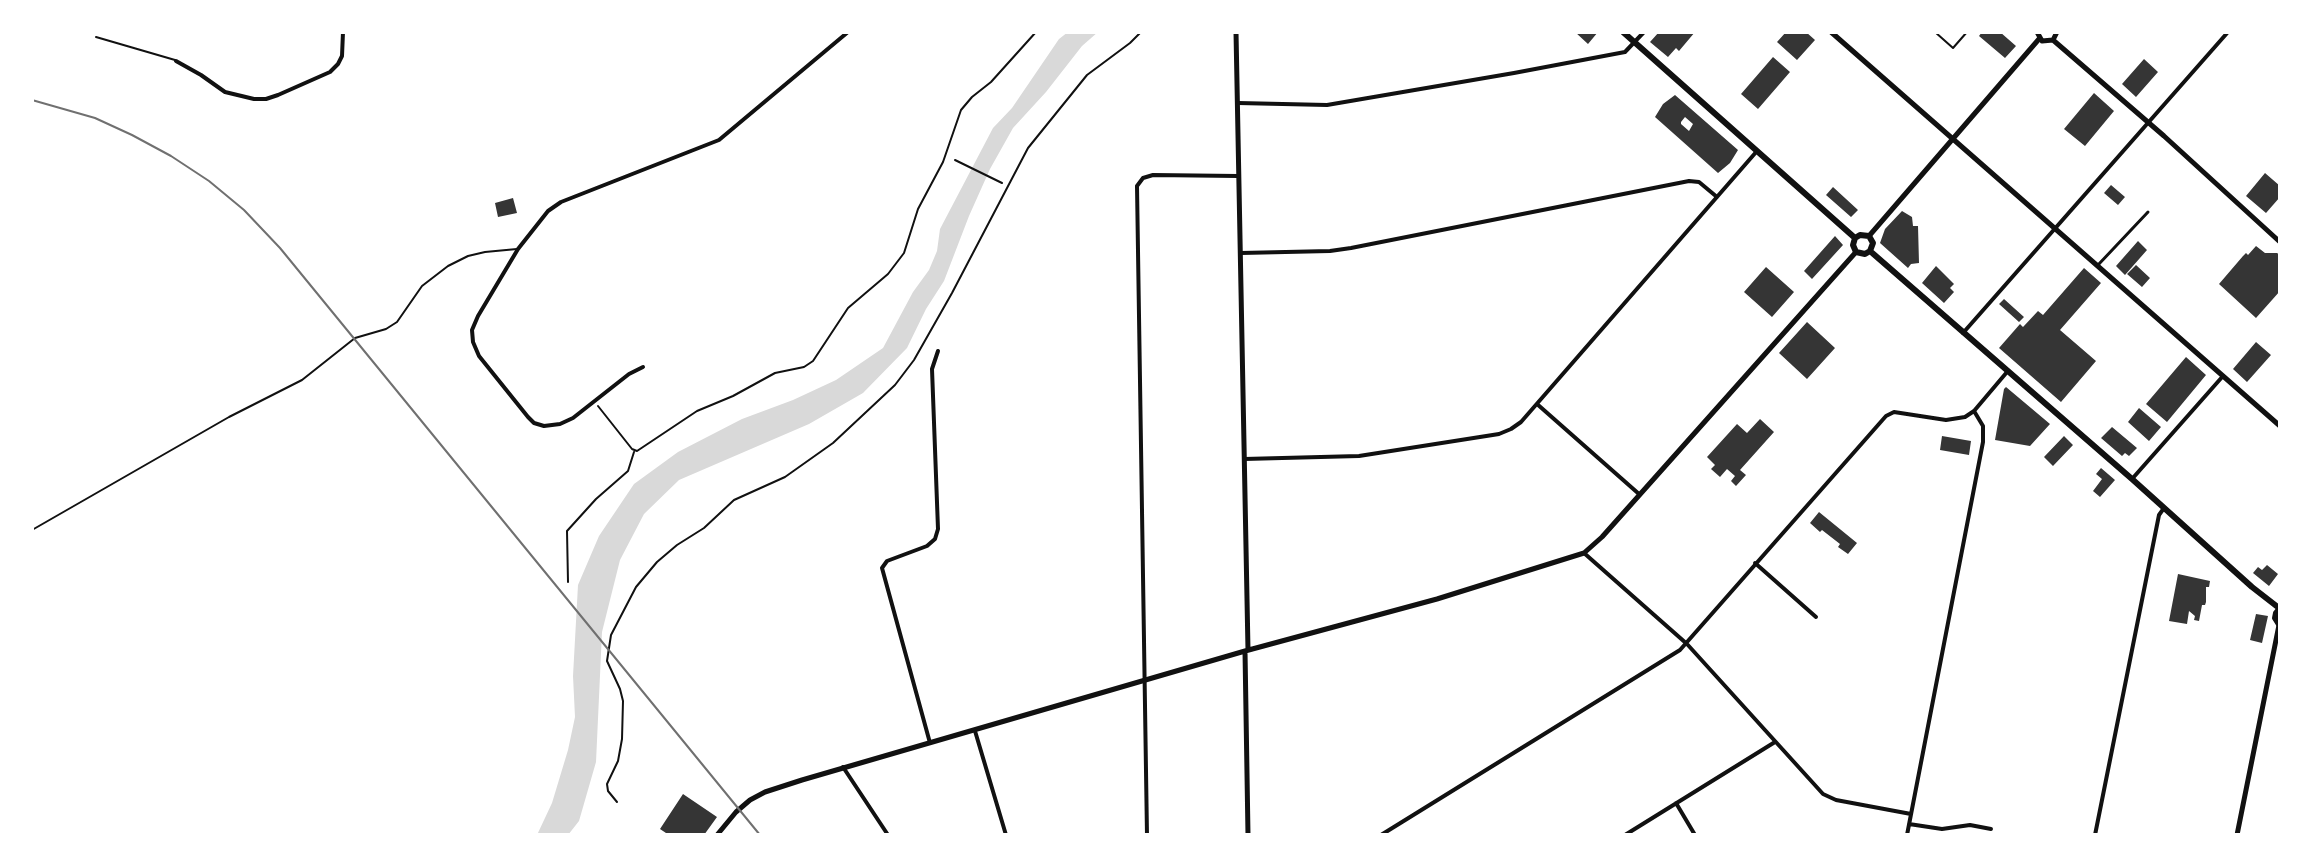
<!DOCTYPE html>
<html>
<head>
<meta charset="utf-8">
<style>
	body { margin:0 }
	#map { position:relative; width:2312px; height:867px; overflow:hidden; background:#fff; font-family:Figtree,sans-serif }
	canvas { display:block }
	.frame { position:absolute; inset:0; border:34px solid #fff; pointer-events:none }
</style>
</head>
<body>
<div id="map">
<canvas width="2312" height="867"></canvas>
<div class="frame"></div>
</div>
<script>
const context = document.querySelector('canvas').getContext('2d');
context.lineJoin = 'round';
function fillPath(path, color) { context.fillStyle = color; context.fill(path, 'evenodd'); }
const toPath = rows => new Path2D(rows.map(r => 'M' + r).join(''));
function strokePath(path, color, width, dash) { context.strokeStyle = color; context.lineWidth = width; context.lineCap = dash ? 'butt' : 'round'; context.setLineDash(dash || []); context.stroke(path); }
fillPath(toPath([
	[1068,32,1098,32,1082,46,1046,92,1013,128,990,169,969,216,944,281,926,309,907,348,863,393,809,424,679,480,644,514,620,560,602,632,596,762,579,821,568,835,537,835,552,803,568,750,575,717,573,676,578,585,599,536,634,484,678,452,742,419,793,400,836,380,883,348,913,292,929,270,937,251,940,229,993,128,1012,108,1059,39]
]), '#d9d9d9');
fillPath(toPath([
	[1575,32,1598,32,1588,44],
	[1659,32,1695,32,1679,51,1676,48,1668,57,1650,42],
	[1786,32,1806,32,1815,40,1797,60,1777,42],
	[1982,32,2000,32,2016,46,2005,58,1979,36],
	[1773,57,1790,72,1758,109,1741,94],
	[2144,59,2158,72,2136,97,2122,84],
	[2094,93,2114,111,2085,146,2064,129],
	[1675,95,1738,150,1730,163,1718,173,1655,117,1663,104],
	[1685,117,1693,124,1689,131,1681,124,1681,122],
	[2265,173,2280,186,2280,197,2266,213,2246,196],
	[2111,185,2125,197,2118,205,2104,193],
	[1833,187,1858,210,1851,217,1826,195],
	[513,198,517,213,498,217,495,203],
	[1902,211,1912,217,1913,226,1918,226,1919,263,1911,264,1908,268,1880,243,1885,229],
	[1835,236,1843,245,1812,279,1804,271],
	[2138,241,2147,250,2125,275,2116,266],
	[2256,246,2265,253,2277,253,2280,255,2280,291,2256,318,2219,284,2243,256,2246,253,2248,255],
	[2136,265,2150,278,2142,287,2127,274],
	[1936,266,1954,284,1950,288,1954,292,1944,303,1922,283],
	[1766,267,1794,292,1772,317,1744,292],
	[2084,268,2101,283,2060,330,2096,361,2061,402,1999,348,2020,324,2023,327,2038,311,2043,315],
	[2004,299,2024,317,2019,322,1999,304],
	[1807,322,1835,348,1807,379,1779,353],
	[2256,342,2271,355,2247,382,2233,369],
	[2186,357,2206,375,2167,422,2146,404],
	[2006,387,2050,424,2030,446,1995,440,2004,389],
	[2139,408,2161,427,2149,441,2128,422],
	[1760,419,1774,432,1740,470,1746,475,1736,486,1731,481,1735,476,1727,469,1720,477,1711,469,1715,465,1707,457,1737,424,1747,433],
	[2112,427,2137,448,2129,456,2125,453,2122,456,2101,438],
	[1942,436,1971,441,1969,455,1940,450],
	[2064,436,2073,445,2053,466,2044,457],
	[2101,468,2115,480,2100,497,2093,491,2102,479,2096,474],
	[1819,512,1857,543,1848,554,1838,547,1840,544,1822,530,1820,532,1810,523],
	[2267,565,2278,574,2269,586,2253,573,2258,567,2262,570],
	[2178,574,2210,581,2209,587,2206,587,2206,602,2205,605,2202,605,2199,621,2194,620,2195,616,2189,611,2187,624,2169,621],
	[2256,614,2268,616,2262,643,2250,640],
	[683,794,717,817,704,835,669,835,660,829]
]), '#353535');
strokePath(toPath([
	[955,160,1002,183],
	[598,406,632,449,637,451,697,411,733,396,775,373,804,367,813,361,848,308,888,274,904,253,918,209,943,162,961,110,972,97,991,82,1036,32],
	[568,582,567,531,596,499,628,471,634,452],
	[617,802,608,791,607,784,618,761,622,739,623,701,620,689,607,661,611,635,636,587,657,562,677,545,704,528,734,500,785,477,833,443,895,385,914,360,952,293,1028,148,1087,75,1130,43,1141,32]
]), '#111', 2);
strokePath(toPath([
	[1935,32,1953,48,1967,32],
	[96,37,175,60],
	[32,530,229,417,302,380,355,338,386,329,397,322,422,286,448,266,468,256,485,252,517,249]
]), '#111', 2);
strokePath(toPath([
	[2098,265,2148,212]
]), '#111', 3);
strokePath(toPath([
	[176,61,201,75,225,92,254,99,266,99,278,95,330,72,338,64,342,56,343,32],
	[1238,103,1327,105,1514,73,1625,52,1644,32],
	[1241,253,1330,251,1351,248,1689,181,1699,182,1717,197],
	[1963,333,2228,32],
	[643,367,629,374,573,418,560,424,544,426,534,423,528,417,479,356,473,342,472,330,478,316,518,249,548,211,561,202,719,140,848,32],
	[1537,404,1639,494],
	[1244,459,1359,456,1499,434,1511,429,1521,422,1757,151],
	[2132,479,2223,376],
	[1584,553,1687,644,1823,794,1836,800,1911,814],
	[1755,563,1816,617],
	[975,731,1006,835],
	[930,743,882,568,887,561,927,546,935,539,938,529,932,369,938,351],
	[843,767,888,835],
	[1676,803,1695,835],
	[1909,824,1942,829,1970,825,1991,829],
	[1147,835,1137,186,1143,178,1153,175,1238,176],
	[1381,835,1680,650,1886,416,1894,412,1946,420,1965,417,1974,411,2007,372],
	[1625,835,1775,742],
	[1907,835,1983,442,1983,426,1974,411],
	[2095,835,2159,515,2164,508]
]), '#111', 4);
strokePath(toPath([
	[1236,32,1248,650],
	[1831,32,2280,426],
	[1869,236,2039,39],
	[1245,651,1248,835],
	[717,835,736,812,750,800,765,792,802,780,1245,651,1437,599,1584,553,1602,537,1856,252],
	[2237,835,2279,625]
]), '#111', 5);
strokePath(toPath([
	[2037,32,2042,41,2053,40],
	[2053,40,2164,136,2280,242],
	[2053,40,2057,32]
]), '#111', 5);
strokePath(toPath([
	[1623,32,1855,238],
	[1855,238,1853,245,1856,252,1865,254,1870,251],
	[1855,238,1860,235,1869,236,1873,243,1870,251],
	[1870,251,2132,479,2252,587,2279,608],
	[2280,608,2276,613,2275,618,2280,626]
]), '#111', 6);
strokePath(toPath([
	[32,100,95,118,132,135,171,156,209,181,244,210,280,248,760,835]
]), '#707070', 2);
</script>
</body>
</html>
